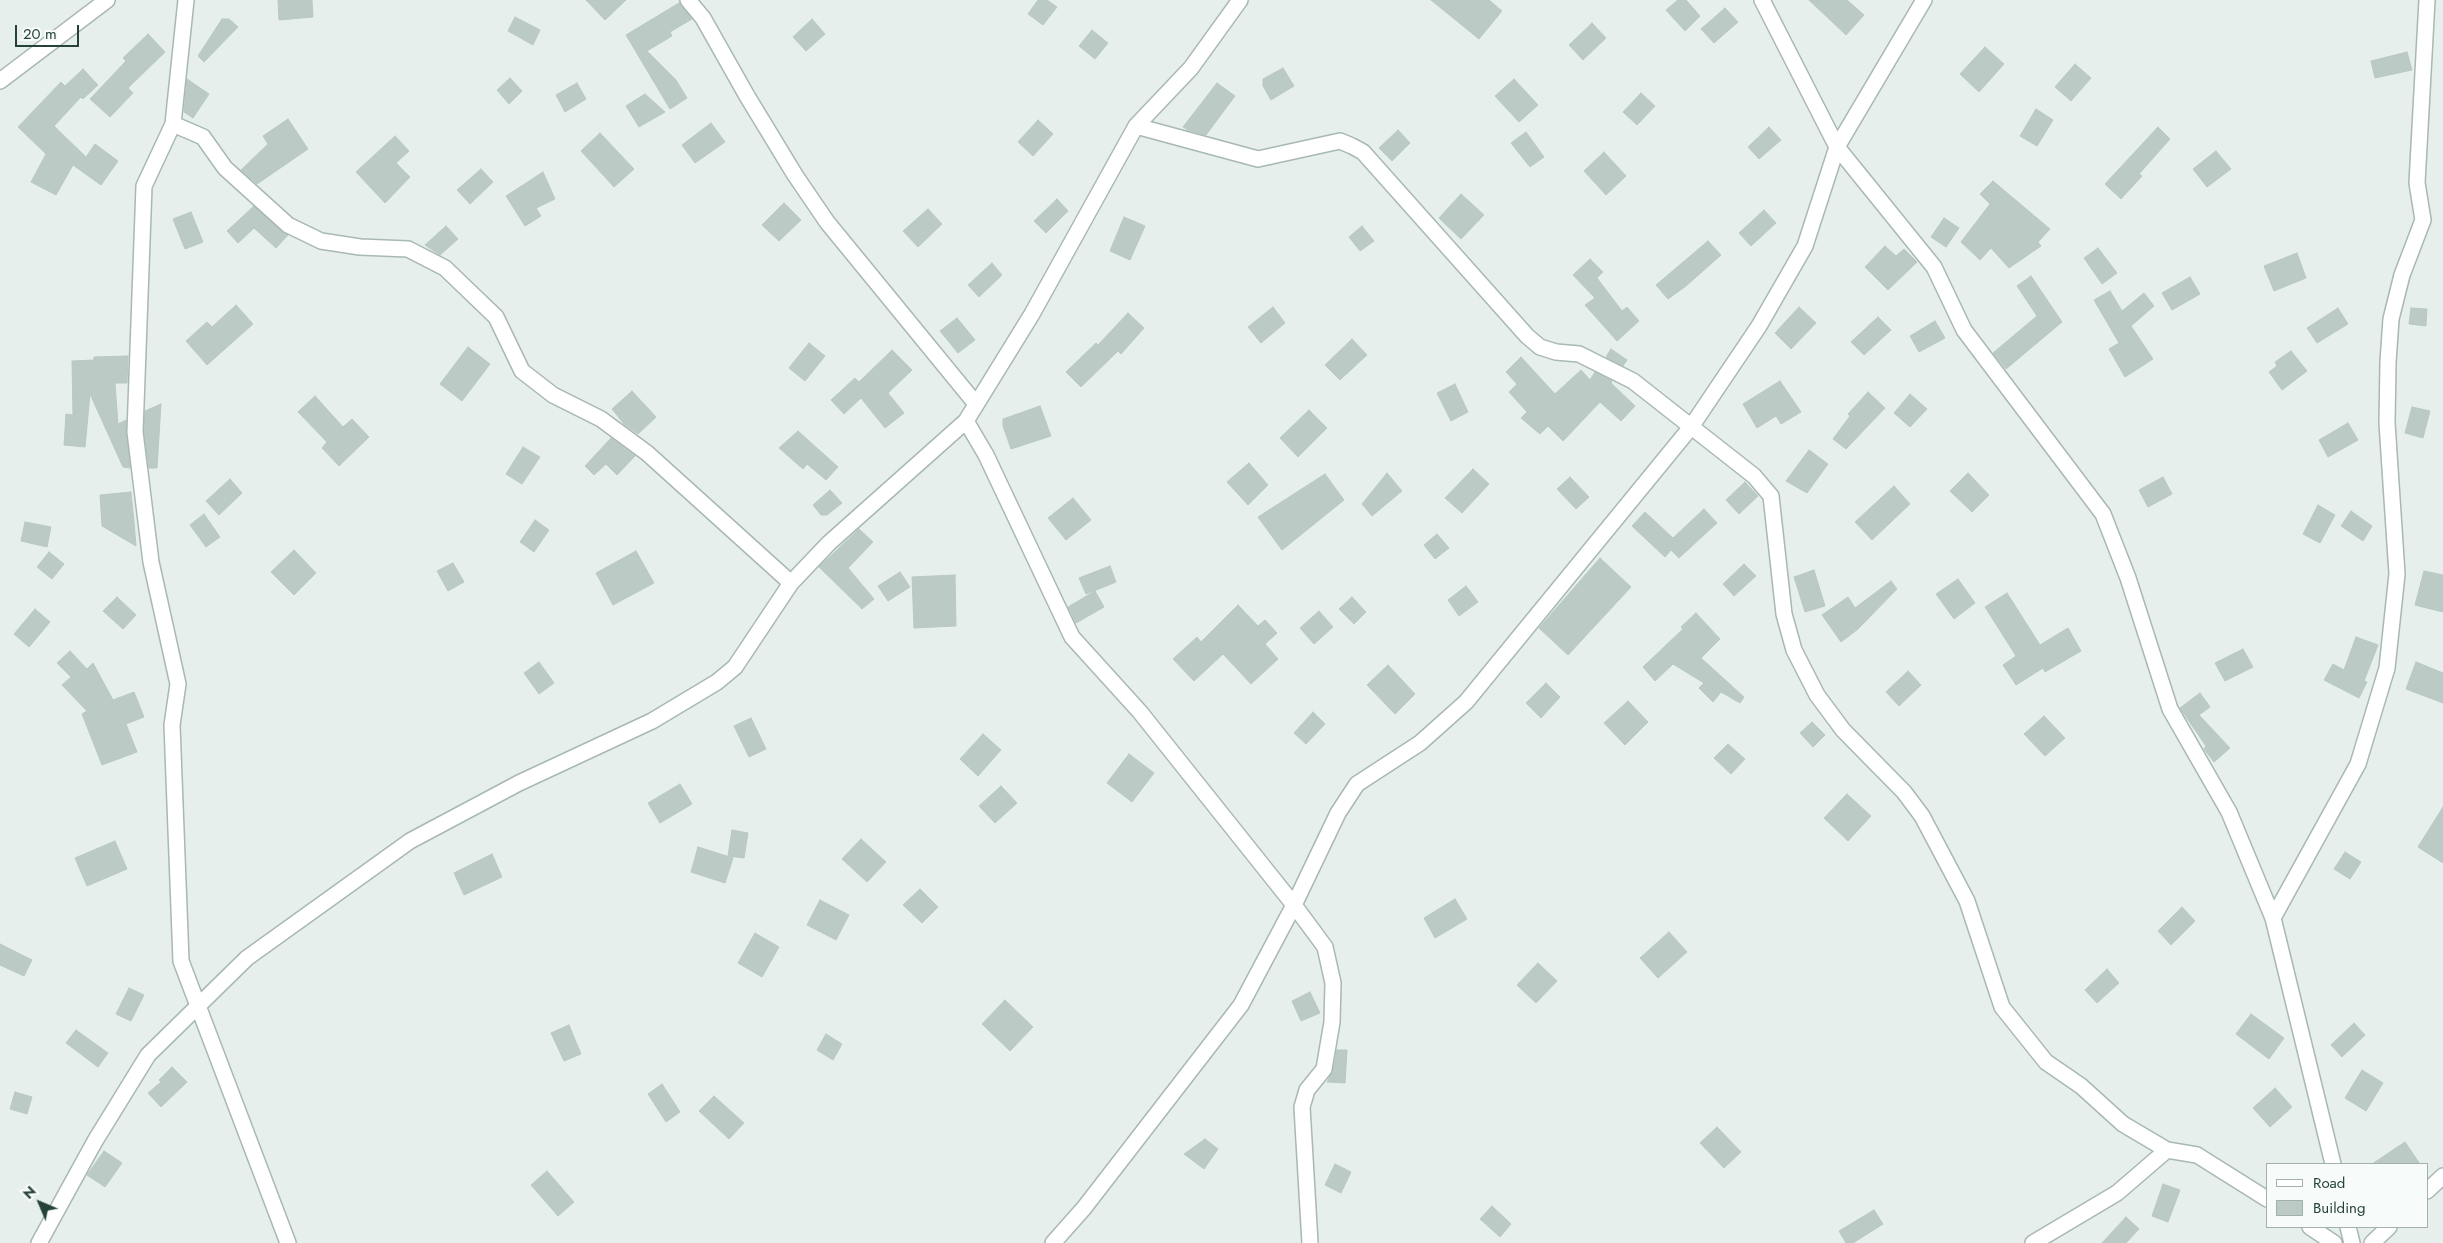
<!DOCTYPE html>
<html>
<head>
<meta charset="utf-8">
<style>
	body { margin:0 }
	#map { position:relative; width:2443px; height:1243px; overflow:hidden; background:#e6efeb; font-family:Jost,sans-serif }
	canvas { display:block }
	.legend { position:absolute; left:2266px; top:1163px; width:162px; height:65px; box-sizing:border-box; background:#f7fbf9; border:1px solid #a3b1ad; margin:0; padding:6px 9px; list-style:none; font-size:15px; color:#24423a }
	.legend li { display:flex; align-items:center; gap:10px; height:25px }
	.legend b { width:25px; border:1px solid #a3b1ad }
	.north { position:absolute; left:15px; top:1178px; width:50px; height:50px; -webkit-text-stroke:4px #f7fbf9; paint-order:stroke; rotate:315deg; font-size:14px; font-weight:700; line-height:20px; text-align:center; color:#24423a }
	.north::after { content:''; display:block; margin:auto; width:18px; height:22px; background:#24423a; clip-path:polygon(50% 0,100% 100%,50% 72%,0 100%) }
	.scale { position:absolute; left:15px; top:25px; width:64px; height:22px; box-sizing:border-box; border:2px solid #24423a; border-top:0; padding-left:6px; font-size:15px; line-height:18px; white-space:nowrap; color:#24423a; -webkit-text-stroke:4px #f7fbf9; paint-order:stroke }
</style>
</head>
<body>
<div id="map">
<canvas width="2443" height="1243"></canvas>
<ul class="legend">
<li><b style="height:6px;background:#fff"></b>Road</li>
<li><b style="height:14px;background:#bbcac4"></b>Building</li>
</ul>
<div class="north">N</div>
<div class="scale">20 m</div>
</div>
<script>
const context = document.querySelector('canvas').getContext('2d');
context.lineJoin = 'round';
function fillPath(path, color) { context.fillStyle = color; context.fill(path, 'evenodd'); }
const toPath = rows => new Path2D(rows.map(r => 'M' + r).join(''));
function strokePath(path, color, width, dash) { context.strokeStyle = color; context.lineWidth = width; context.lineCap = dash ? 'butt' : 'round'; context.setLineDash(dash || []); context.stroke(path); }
const building = toPath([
	[278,0,312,0,313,17,279,20,278,0],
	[586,0,626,0,605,20,586,0],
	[1038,0,1047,0,1057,7,1043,25,1028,14,1038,0],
	[1431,0,1489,0,1502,11,1479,39,1431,0],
	[1678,0,1686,0,1700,16,1685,31,1666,10,1678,0],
	[1809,0,1847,0,1864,15,1846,35,1809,0],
	[679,3,692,19,670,32,672,36,647,51,676,80,687,98,670,109,626,35,679,3],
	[1725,8,1738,22,1714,43,1701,29,1725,8],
	[515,17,540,30,533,45,508,31,515,17],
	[222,19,229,19,238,27,204,62,198,56,222,19],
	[812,19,825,34,806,51,793,37,812,19],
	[1592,23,1606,38,1583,60,1569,45,1592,23],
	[1092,30,1108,43,1095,59,1079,46,1092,30],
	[148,34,165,52,128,88,133,93,110,117,90,99,126,61,123,58,148,34],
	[1985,47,2004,64,1979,92,1960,74,1985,47],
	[2407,52,2412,70,2375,78,2371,61,2407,52],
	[2075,64,2091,78,2071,101,2055,87,2075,64],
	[1283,68,1294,86,1271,100,1263,86,1263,79,1283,68],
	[83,69,98,85,83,99,81,97,54,126,86,157,95,144,118,161,101,185,73,165,56,195,31,182,46,154,18,127,61,82,65,86,83,69],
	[510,78,522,91,509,104,497,90,510,78],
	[187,79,209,94,193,118,184,112,187,79],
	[1514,79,1538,105,1519,122,1495,96,1514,79],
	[577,83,586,99,565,112,556,95,577,83],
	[1217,83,1235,96,1206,135,1188,130,1183,127,1217,83],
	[1641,93,1655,106,1637,125,1623,112,1641,93],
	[645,94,665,112,639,127,626,106,645,94],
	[2036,109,2053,120,2037,146,2020,136,2036,109],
	[288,119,308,149,257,184,241,170,268,144,263,136,288,119],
	[1038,120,1053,134,1033,156,1018,142,1038,120],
	[711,123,725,142,695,163,682,145,711,123],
	[1769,127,1781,140,1759,159,1748,147,1769,127],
	[2158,127,2170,139,2139,174,2142,176,2121,199,2105,184,2158,127],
	[1398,130,1410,143,1392,161,1379,148,1398,130],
	[1526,132,1544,157,1530,167,1511,143,1526,132],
	[600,133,634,169,614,187,581,151,600,133],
	[395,136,409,151,396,163,410,177,385,203,356,172,395,136],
	[2216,151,2231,169,2207,187,2193,169,2216,151],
	[1604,152,1626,176,1606,195,1584,171,1604,152],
	[481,169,493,182,470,204,457,190,481,169],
	[543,172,555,199,536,208,541,216,525,226,506,196,543,172],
	[1993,181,2050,229,2038,242,2041,246,2009,268,1991,248,1980,260,1961,242,1990,204,1980,194,1993,181],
	[1461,194,1484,215,1461,239,1439,218,1461,194],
	[1057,199,1068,211,1046,233,1034,221,1057,199],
	[784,203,801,220,779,241,762,225,784,203],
	[254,206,288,235,276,248,254,228,238,243,227,231,254,206],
	[928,209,942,224,918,247,903,231,928,209],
	[1764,210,1776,223,1751,246,1739,233,1764,210],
	[191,212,203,242,185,249,173,219,191,212],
	[1124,217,1145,226,1130,260,1110,251,1124,217],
	[1944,218,1959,228,1946,247,1931,237,1944,218],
	[446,226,458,239,440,255,425,245,446,226],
	[1362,226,1374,241,1360,251,1349,237,1362,226],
	[1708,241,1721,255,1686,286,1668,299,1656,285,1708,241],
	[1885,246,1896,256,1904,249,1917,262,1888,290,1865,267,1885,246],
	[2098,248,2117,273,2102,284,2084,258,2098,248],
	[2297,253,2306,278,2274,291,2264,266,2297,253],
	[1590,259,1603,272,1597,278,1622,311,1627,307,1639,321,1617,341,1585,305,1595,298,1573,275,1590,259],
	[992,263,1002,275,979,297,968,285,992,263],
	[2031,276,2062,322,2006,369,1993,353,2037,316,2017,286,2031,276],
	[2190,277,2200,294,2172,310,2162,293,2190,277],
	[2110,291,2122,311,2144,293,2154,306,2131,326,2153,359,2125,377,2109,349,2119,343,2094,300,2110,291],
	[236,305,253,324,207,365,186,341,207,322,212,327,236,305],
	[1273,307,1285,323,1261,343,1248,327,1273,307],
	[1799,307,1816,323,1791,349,1775,333,1799,307],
	[2338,308,2348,324,2317,343,2307,328,2338,308],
	[2411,308,2427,309,2426,326,2409,324,2411,308],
	[1128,313,1144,328,1121,354,1118,351,1081,387,1066,372,1096,343,1098,345,1128,313],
	[1878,317,1891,330,1864,355,1851,342,1878,317],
	[957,318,975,340,958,353,940,331,957,318],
	[1935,321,1945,338,1919,352,1910,336,1935,321],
	[1352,339,1367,355,1340,380,1325,365,1352,339],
	[809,343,825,356,805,381,789,368,809,343],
	[468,347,490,364,462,401,440,384,468,347],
	[1611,349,1627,360,1623,366,1606,357,1611,349],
	[892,350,912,370,888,393,904,413,885,428,861,398,844,414,831,400,855,378,859,382,892,350],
	[2291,351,2307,371,2282,390,2269,372,2277,366,2275,362,2291,351],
	[128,356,127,383,115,383,118,424,126,420,130,468,123,467,90,394,85,447,64,445,66,414,73,415,72,361,94,360,94,357,128,356],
	[1521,357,1555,394,1581,370,1590,380,1595,372,1612,381,1611,383,1635,406,1621,421,1600,402,1563,441,1548,426,1540,434,1521,418,1527,412,1509,392,1517,384,1506,372,1521,357],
	[1780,381,1801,412,1781,424,1776,416,1757,428,1743,404,1780,381],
	[1455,384,1468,412,1451,421,1437,393,1455,384],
	[632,391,656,417,638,434,624,424,612,409,632,391],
	[1868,392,1885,408,1846,449,1833,439,1850,416,1848,414,1868,392],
	[1910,394,1927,409,1910,427,1894,413,1910,394],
	[315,396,343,427,352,419,369,437,339,466,322,448,327,442,298,412,315,396],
	[161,404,157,468,149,468,144,432,145,411,161,404],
	[1040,406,1051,436,1011,449,1003,426,1003,419,1040,406],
	[2412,407,2430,411,2423,438,2405,433,2412,407],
	[1309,410,1327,428,1298,457,1280,438,1309,410],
	[2348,423,2358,440,2328,457,2319,440,2348,423],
	[798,431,838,467,826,480,807,464,803,469,779,448,798,431],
	[611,438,635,456,617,475,606,464,594,475,585,466,611,438],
	[523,447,540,457,522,484,506,474,523,447],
	[1809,450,1828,464,1807,493,1786,481,1809,450],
	[1249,463,1268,485,1248,505,1227,482,1249,463],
	[1473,469,1489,484,1462,513,1445,498,1473,469],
	[1387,473,1402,491,1372,516,1362,504,1387,473],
	[1968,473,1989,495,1972,512,1950,491,1968,473],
	[1325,474,1344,500,1282,550,1258,517,1325,474],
	[1570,477,1589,497,1576,509,1557,489,1570,477],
	[2163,477,2172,494,2148,507,2139,490,2163,477],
	[230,479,242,493,219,515,206,501,230,479],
	[1745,482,1758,496,1739,514,1726,500,1745,482],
	[1894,486,1910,504,1872,540,1855,522,1894,486],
	[830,490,842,503,827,515,821,515,813,505,830,490],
	[131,492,134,522,136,546,102,526,100,495,131,492],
	[1073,498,1091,520,1066,540,1048,518,1073,498],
	[2318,505,2335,515,2320,543,2303,534,2318,505],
	[1704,509,1717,523,1679,558,1671,550,1665,557,1632,526,1645,512,1673,538,1704,509],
	[2351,511,2372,526,2363,541,2341,526,2351,511],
	[204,514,220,537,206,547,190,525,204,514],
	[535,520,549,530,534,552,520,542,535,520],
	[25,522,51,527,47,547,21,541,25,522],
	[859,529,873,542,848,568,874,599,862,609,819,567,859,529],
	[1437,534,1449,548,1435,559,1424,545,1437,534],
	[294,550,316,573,294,595,271,572,294,550],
	[636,551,654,583,613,605,596,573,636,551],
	[49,552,64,564,52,579,37,567,49,552],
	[1600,558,1631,587,1568,655,1539,628,1600,558],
	[453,563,464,582,448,591,437,571,453,563],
	[1744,564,1756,576,1734,596,1723,584,1744,564],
	[1110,566,1116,582,1086,594,1079,578,1110,566],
	[1814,570,1825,606,1805,612,1794,577,1814,570],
	[2424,571,2443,575,2443,612,2415,605,2424,571],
	[900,572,910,587,888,601,878,586,900,572],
	[955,575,956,626,914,628,912,577,955,575],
	[1958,579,1975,603,1954,619,1936,594,1958,579],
	[1891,581,1897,589,1858,629,1841,642,1822,615,1848,597,1855,608,1891,581],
	[1466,586,1478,602,1459,616,1448,600,1466,586],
	[1095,591,1104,607,1076,623,1068,607,1095,591],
	[2007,593,2040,645,2068,628,2081,651,2045,672,2043,668,2016,685,2003,665,2016,656,1985,607,2007,593],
	[117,597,136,615,123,629,103,611,117,597],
	[1352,597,1366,612,1354,624,1339,609,1352,597],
	[1238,605,1258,626,1265,620,1277,633,1265,644,1278,659,1251,684,1223,654,1194,681,1173,659,1197,637,1201,642,1238,605],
	[35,609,50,622,29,647,14,634,35,609],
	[1319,611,1333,627,1314,644,1300,628,1319,611],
	[1696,613,1720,639,1701,658,1744,697,1740,703,1721,692,1713,702,1699,688,1704,683,1673,664,1655,681,1643,667,1683,629,1681,627,1696,613],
	[2356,637,2378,645,2364,681,2367,682,2359,698,2324,680,2333,664,2344,670,2356,637],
	[2243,649,2253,667,2225,681,2215,663,2243,649],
	[70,651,87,669,93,663,113,700,134,692,144,717,126,724,137,752,102,765,82,714,87,711,62,685,71,677,57,663,70,651],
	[539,662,554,683,539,694,524,673,539,662],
	[2416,662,2443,673,2443,703,2406,689,2416,662],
	[1388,665,1415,694,1395,714,1367,685,1388,665],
	[1908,671,1921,685,1899,706,1886,692,1908,671],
	[1546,683,1560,697,1541,718,1526,703,1546,683],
	[2200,693,2210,707,2199,715,2230,748,2214,762,2204,749,2206,746,2180,708,2200,693],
	[1628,701,1648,722,1625,745,1604,723,1628,701],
	[1313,712,1325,724,1306,744,1294,733,1313,712],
	[2044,716,2065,738,2045,756,2024,734,2044,716],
	[751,718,766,749,749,757,734,726,751,718],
	[1812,722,1825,735,1813,747,1800,733,1812,722],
	[983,734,1001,750,978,776,960,759,983,734],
	[1728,744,1745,759,1731,774,1714,758,1728,744],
	[1129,754,1154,773,1132,802,1107,783,1129,754],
	[680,784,692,804,660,823,648,803,680,784],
	[1001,786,1017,803,995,823,979,806,1001,786],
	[1847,794,1871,816,1848,841,1824,818,1847,794],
	[2443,807,2443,863,2418,847,2443,807],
	[732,830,748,833,744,858,728,856,732,830],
	[861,839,886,862,867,882,842,859,861,839],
	[115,841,127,869,87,886,75,858,115,841],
	[698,847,733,858,725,883,691,872,698,847],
	[2345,852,2361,862,2350,879,2334,869,2345,852],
	[492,854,502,877,464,895,454,873,492,854],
	[920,889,938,907,922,923,903,905,920,889],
	[1455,899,1467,919,1435,938,1424,918,1455,899],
	[820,900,849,915,836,940,807,925,820,900],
	[2182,907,2195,921,2171,945,2158,931,2182,907],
	[1669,932,1687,952,1658,978,1640,958,1669,932],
	[755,933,779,947,762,977,738,963,755,933],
	[0,944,32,960,24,976,0,965,0,944],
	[1538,963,1557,981,1536,1003,1517,985,1538,963],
	[2107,969,2119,983,2097,1003,2085,990,2107,969],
	[129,988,144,995,131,1021,116,1014,129,988],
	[1310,992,1320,1013,1301,1021,1292,1001,1310,992],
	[1005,1000,1033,1027,1010,1051,982,1024,1005,1000],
	[2251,1014,2284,1038,2269,1059,2236,1034,2251,1014],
	[2354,1023,2365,1035,2342,1057,2331,1045,2354,1023],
	[569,1025,581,1054,564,1061,551,1033,569,1025],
	[76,1030,108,1053,98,1067,66,1043,76,1030],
	[826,1034,842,1044,833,1060,817,1050,826,1034],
	[1337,1050,1347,1050,1345,1083,1327,1082,1333,1071,1337,1050],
	[172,1067,187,1082,161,1107,148,1093,161,1082,159,1080,172,1067],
	[2362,1070,2383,1083,2366,1111,2345,1098,2362,1070],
	[662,1084,680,1112,666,1122,648,1094,662,1084],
	[2275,1088,2292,1107,2270,1127,2253,1108,2275,1088],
	[15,1092,32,1097,27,1114,10,1109,15,1092],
	[714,1096,744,1123,729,1139,699,1111,714,1096],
	[1717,1127,1741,1152,1724,1168,1700,1143,1717,1127],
	[1205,1139,1218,1149,1204,1169,1184,1154,1205,1139],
	[2405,1142,2420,1164,2372,1164,2405,1142],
	[104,1151,122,1163,105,1187,87,1175,104,1151],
	[1335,1164,1351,1172,1341,1193,1325,1185,1335,1164],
	[547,1171,574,1202,558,1216,531,1185,547,1171],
	[2163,1184,2180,1190,2168,1222,2152,1216,2163,1184],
	[1492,1206,1511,1224,1500,1237,1480,1219,1492,1206],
	[1874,1210,1883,1224,1853,1243,1846,1243,1839,1231,1874,1210],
	[2126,1217,2139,1229,2126,1243,2102,1243,2126,1217]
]);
fillPath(building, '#bbcac4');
strokePath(building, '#b8c9c2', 1);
const street = toPath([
	[186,0,173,124,144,186,135,432,151,562,178,684,172,725,181,961,288,1243],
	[688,0,703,18,747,96,795,175,827,222,976,404],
	[1762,0,1837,147,1934,267,1964,330,2103,514,2128,578,2170,709,2229,812,2273,918,2333,1164],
	[0,81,107,0],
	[173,124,203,137,225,168,288,225,321,241,360,247,408,249,445,268,496,317,522,371,553,395,601,419,647,453,791,583],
	[1136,126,1258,159,1340,141,1352,146,1363,152,1527,336,1540,347,1556,352,1579,354,1633,381,1754,476,1771,496,1784,614,1794,650,1817,695,1843,730,1904,792,1922,816,1967,901,2002,1007,2046,1062,2081,1086,2123,1124,2167,1150,2197,1155,2267,1199],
	[966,421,986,455,1072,637,1140,712,1294,905,1325,947,1333,983,1332,1022,1324,1069,1307,1090,1302,1107,1310,1243],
	[2273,918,2358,764,2387,668,2397,574,2387,423,2388,362,2391,319,2402,275,2423,220,2417,183,2427,0],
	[2427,1191,2443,1176],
	[2310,1227,2334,1243],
	[2348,1227,2352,1243],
	[39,1243,95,1141,148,1055,247,958,410,841,519,783,652,721,717,682,735,667,791,583,829,543,966,421,1032,314,1136,126,1191,68,1240,0],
	[1053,1243,1084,1208,1241,1005,1294,905,1338,813,1357,784,1420,743,1466,702,1691,427,1759,326,1805,246,1837,147,1924,0],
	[2033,1243,2117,1193,2167,1150],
	[2372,1243,2389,1227]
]);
strokePath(street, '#a8b8b2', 18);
strokePath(street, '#fff', 15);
</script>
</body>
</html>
